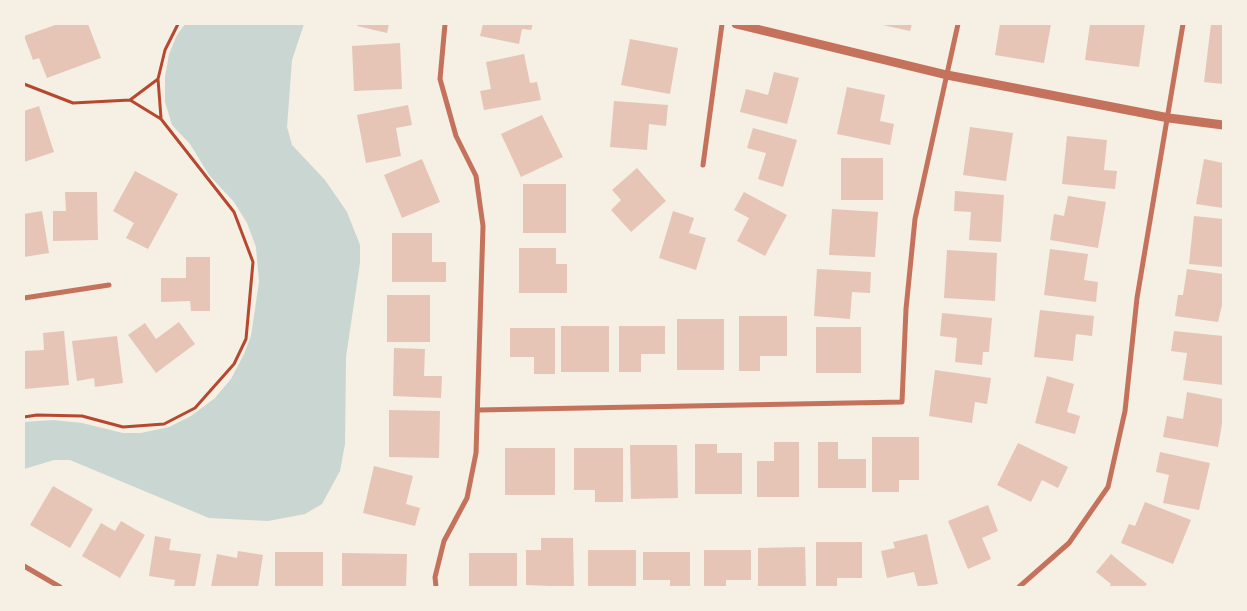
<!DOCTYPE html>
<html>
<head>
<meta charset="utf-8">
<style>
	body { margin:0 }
	#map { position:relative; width:1247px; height:611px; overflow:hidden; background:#f6efe4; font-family:Quicksand,sans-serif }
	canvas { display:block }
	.frame { position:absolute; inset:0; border:25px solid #f6efe4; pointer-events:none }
</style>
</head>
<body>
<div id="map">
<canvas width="1247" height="611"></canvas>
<div class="frame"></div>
</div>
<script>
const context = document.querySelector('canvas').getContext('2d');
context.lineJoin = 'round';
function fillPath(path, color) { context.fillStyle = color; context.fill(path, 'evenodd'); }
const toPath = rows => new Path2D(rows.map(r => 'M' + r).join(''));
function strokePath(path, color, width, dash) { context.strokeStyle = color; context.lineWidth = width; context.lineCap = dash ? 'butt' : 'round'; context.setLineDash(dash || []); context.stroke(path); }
fillPath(toPath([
	[185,24,304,24,292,60,287,127,292,145,325,180,347,212,360,245,360,263,346,357,345,444,340,471,322,504,305,514,268,521,209,518,70,460,54,460,24,469,24,422,53,420,82,423,123,433,141,433,169,427,191,416,215,398,231,379,244,354,251,336,259,282,256,247,247,223,234,202,209,175,190,144,172,125,165,102,165,77,169,54,177,35]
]), '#c9d6d2');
fillPath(toPath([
	[58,24,88,24,101,58,47,78,39,58,33,60,24,36],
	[358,24,389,24,387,33,357,26],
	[483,24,533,24,531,30,522,29,519,44,480,36],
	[878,24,912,24,910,31],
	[1000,24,1051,24,1044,63,995,55],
	[1090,24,1145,24,1139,67,1085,60],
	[1211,24,1223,24,1223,84,1204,82],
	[630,39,678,48,670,94,621,85],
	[400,43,402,89,354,91,352,46],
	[524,54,530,83,537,82,541,100,484,110,480,91,491,89,486,62],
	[774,72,799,78,787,124,740,112,746,89,768,95],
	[847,87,885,95,880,121,894,124,890,145,837,134],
	[614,101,668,105,666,126,649,124,647,150,610,147],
	[408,105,412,125,396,128,401,156,366,163,357,115],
	[39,106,54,152,24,162,24,111],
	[542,115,563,157,521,177,501,134],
	[970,127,1013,133,1006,181,963,175],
	[753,128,797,140,783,187,758,179,766,153,747,148],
	[1067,136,1107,140,1104,170,1117,171,1115,189,1062,184],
	[841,158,883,158,883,200,841,200],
	[422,159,440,202,402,218,384,175],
	[1204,159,1223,163,1223,208,1196,204],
	[637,168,666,201,631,232,611,210,621,200,612,190],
	[135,171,178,194,148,249,126,238,134,223,113,211],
	[523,184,566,184,566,233,523,233],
	[955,191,1004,195,1001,242,969,240,971,212,954,211],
	[65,192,97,192,98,240,53,241,53,211,66,211],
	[744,192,787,215,765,256,737,241,749,218,734,210],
	[1068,196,1106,202,1098,248,1050,240,1054,214,1064,216],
	[832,209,878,212,875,257,829,255],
	[42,211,49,253,24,257,24,214],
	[673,211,694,218,689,233,706,238,696,270,659,258],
	[1194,216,1223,219,1223,267,1189,264],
	[392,233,432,233,432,262,446,262,446,282,392,282],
	[519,248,556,248,556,264,567,264,567,293,519,293],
	[1050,249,1088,254,1084,280,1098,282,1096,302,1044,295],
	[947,250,997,253,995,301,944,298],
	[186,257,210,257,210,311,191,311,190,301,161,302,161,278,186,278],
	[817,269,871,272,870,293,852,292,850,319,814,316],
	[1187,269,1223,274,1223,301,1218,322,1175,316,1178,295,1183,295],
	[387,295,430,295,430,342,387,342],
	[1040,310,1094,316,1092,336,1076,334,1073,361,1034,357],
	[942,313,992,318,989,352,983,352,982,365,955,362,957,338,940,336],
	[739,316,787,316,787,356,760,356,760,371,739,371],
	[677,319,724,319,724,370,677,370],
	[179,322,195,344,156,373,128,335,145,323,156,339],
	[561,326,609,326,609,372,561,372],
	[619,326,665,326,665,354,641,354,641,372,619,372],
	[816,327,861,327,861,373,816,373],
	[510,328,555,328,555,374,534,374,534,357,510,357],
	[64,331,69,385,24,389,24,351,44,350,43,333],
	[1174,331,1223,336,1223,385,1183,380,1187,353,1171,351],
	[117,336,123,383,95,387,94,378,77,381,72,341],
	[394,348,425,349,424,376,442,376,441,398,393,396],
	[935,370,991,378,987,404,975,402,972,423,929,416],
	[1047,376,1074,384,1067,412,1080,416,1075,434,1035,423],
	[1187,392,1223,399,1223,418,1218,447,1163,437,1167,416,1183,419],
	[389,410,440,411,439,458,389,457],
	[872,437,919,437,919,480,899,480,899,492,872,492],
	[774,442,799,442,799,497,757,497,757,461,774,461],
	[818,442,838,442,838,459,866,459,866,488,818,488],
	[1018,443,1068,467,1058,488,1042,480,1031,502,997,485],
	[695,444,717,444,717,453,742,453,742,494,695,494],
	[630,445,677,445,678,498,631,499],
	[505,448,555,448,555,495,505,495],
	[574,448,623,448,623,502,595,502,595,490,574,490],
	[1160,452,1210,463,1199,510,1163,503,1169,475,1156,472],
	[374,466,413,476,406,504,420,508,415,526,363,513],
	[53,486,93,509,70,548,30,525],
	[1145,502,1191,520,1173,564,1121,543,1129,524,1135,526],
	[988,505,998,531,982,538,991,559,968,569,948,521],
	[121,521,145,535,120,578,82,556,101,523,115,531],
	[927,534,938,584,918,587,914,572,887,578,881,551,895,548,893,542],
	[155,536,171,539,169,550,201,554,195,587,174,587,175,580,149,576],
	[541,538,573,538,574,587,526,585,526,550,541,550],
	[816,542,862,542,862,578,837,578,837,587,816,587],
	[805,547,806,587,758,587,758,548],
	[588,550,636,550,636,587,588,587],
	[704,550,751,550,751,580,726,580,726,587,704,587],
	[238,551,263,555,258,587,211,587,217,554,237,558],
	[275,552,323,552,323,587,275,587],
	[643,552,690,552,690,587,670,587,670,580,643,580],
	[342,553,407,554,406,587,342,587],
	[469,553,517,553,517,587,469,587],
	[1111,554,1147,584,1144,587,1109,587,1111,584,1096,572]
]), '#e6c5b7');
strokePath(toPath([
	[24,84,73,103,130,100,161,119,234,212,253,262,246,339,234,364,195,408,164,424,123,427,82,416,37,415,24,417],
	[130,100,158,79],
	[161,118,158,79,165,50,178,24]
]), '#b5482f', 3);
strokePath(toPath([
	[703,165,722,24],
	[24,298,109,285],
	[478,410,902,402,906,309,915,219,958,24],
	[24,566,60,587],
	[436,587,435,577,444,541,467,498,476,453,483,226,476,176,456,136,440,79,445,24],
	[1019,587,1069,543,1108,487,1125,411,1137,298,1183,24]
]), '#c5725c', 5);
strokePath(toPath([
	[736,24,947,75,1169,118,1223,125]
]), '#c5725c', 9);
</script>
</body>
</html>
